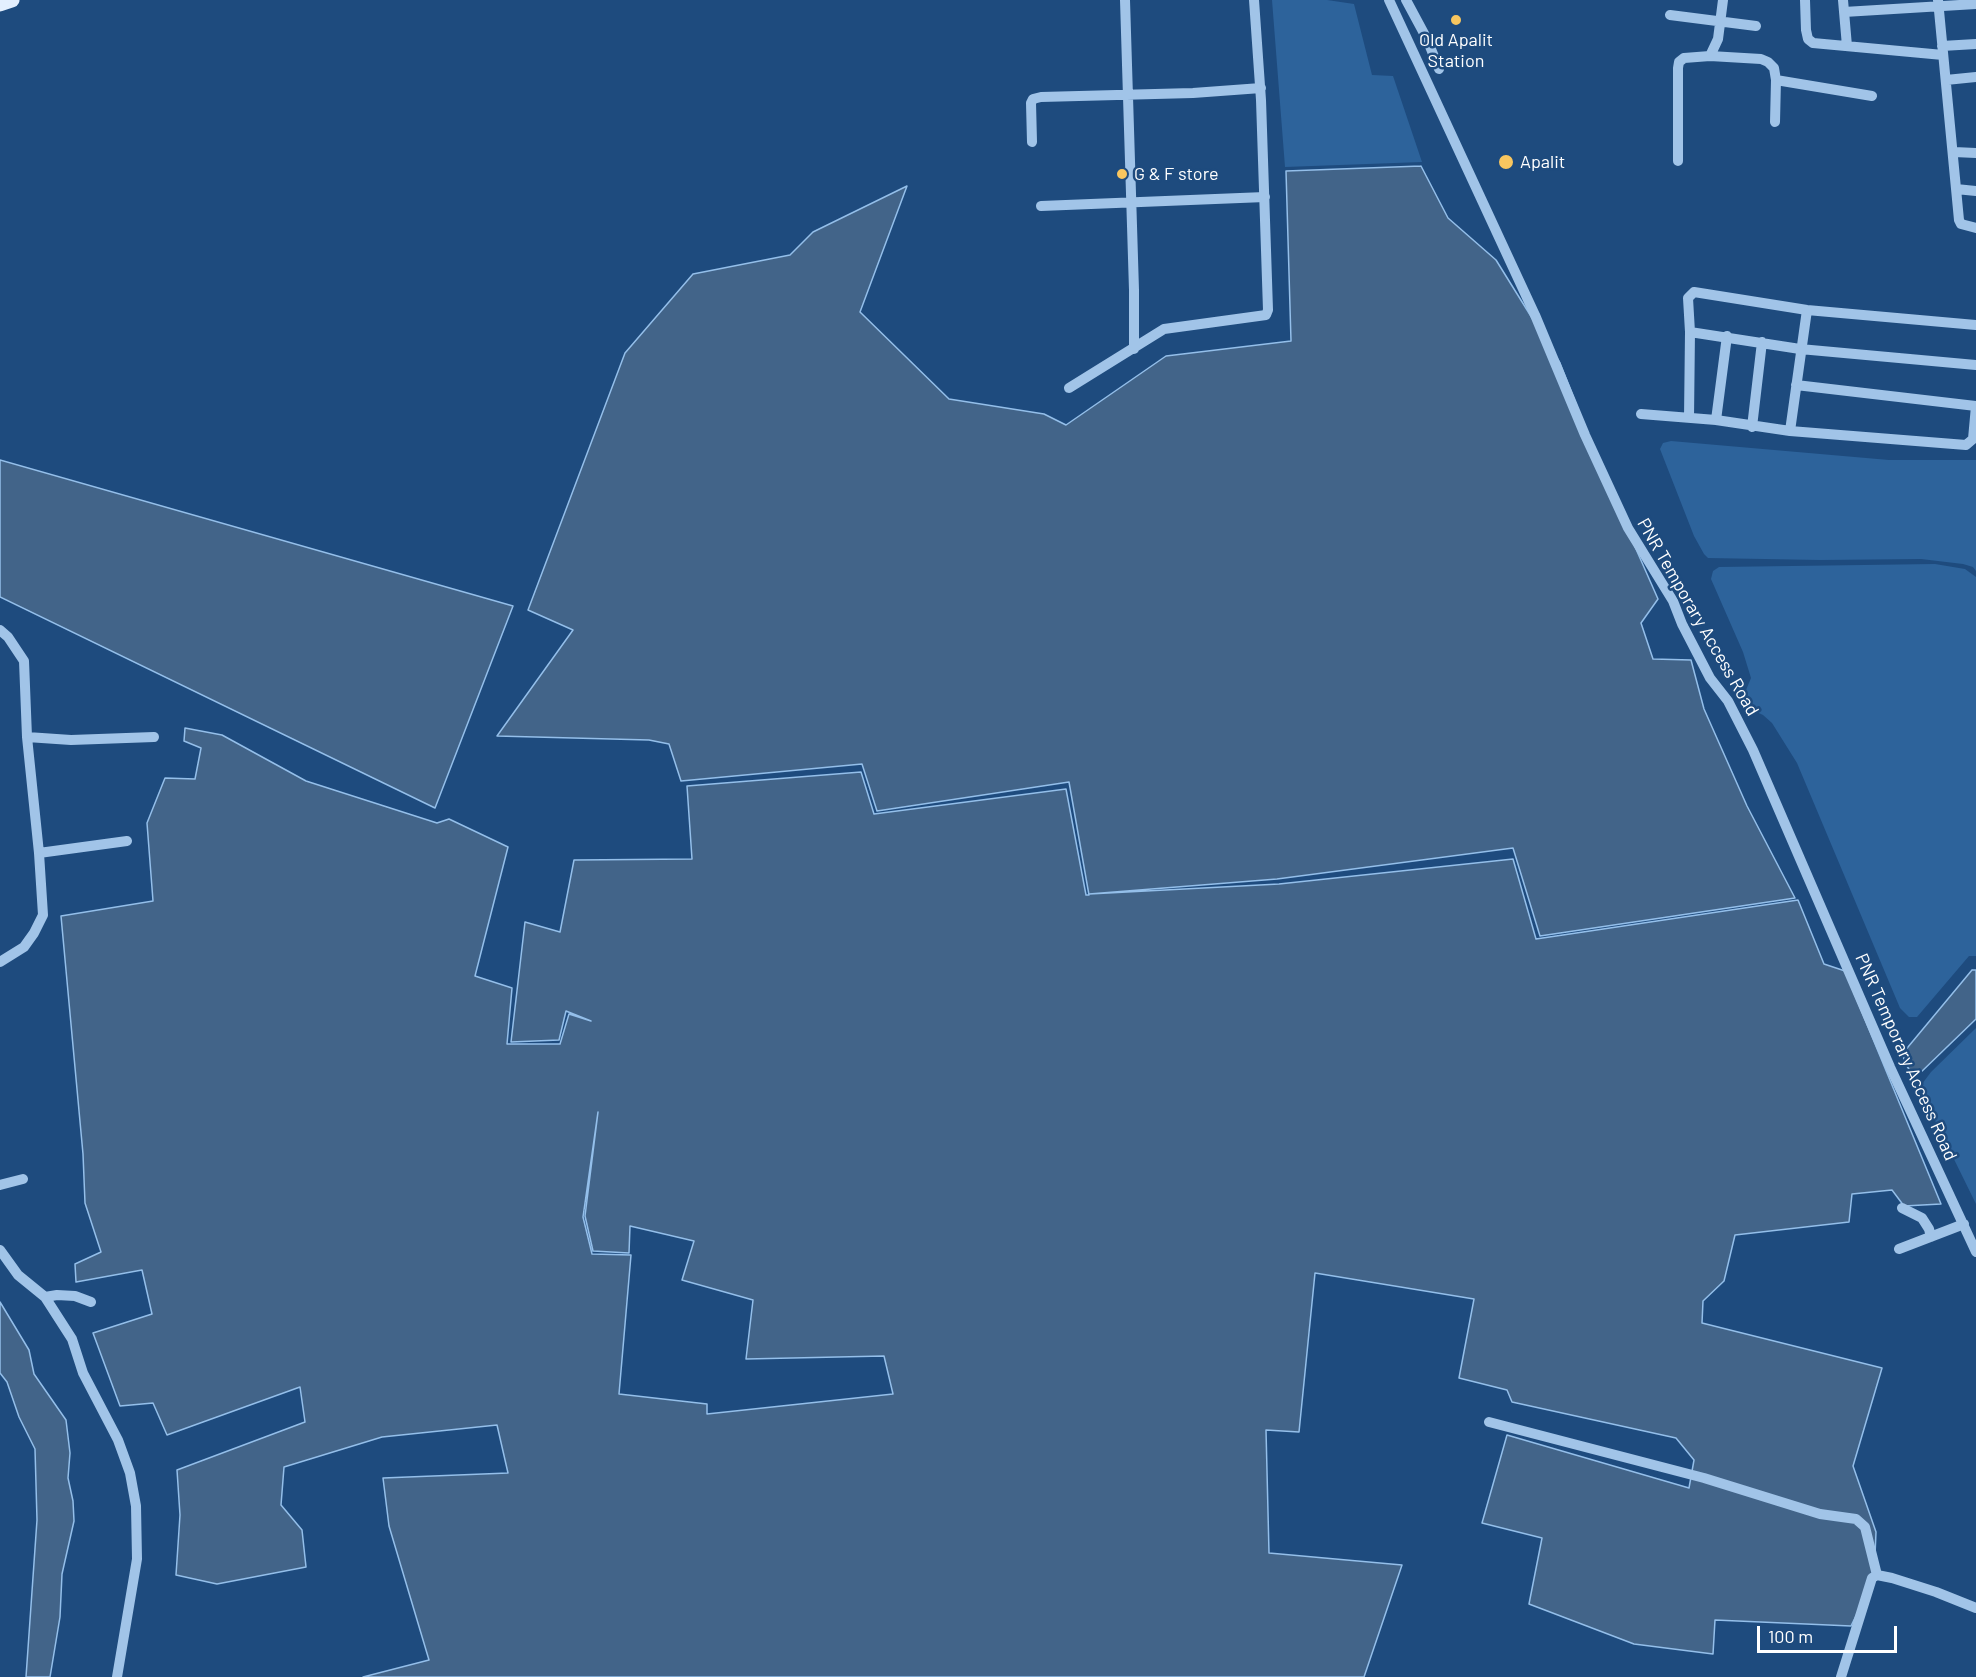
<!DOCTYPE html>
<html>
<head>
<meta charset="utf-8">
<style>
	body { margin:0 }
	#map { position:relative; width:1976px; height:1677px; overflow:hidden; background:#1e4b7e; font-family:Barlow,sans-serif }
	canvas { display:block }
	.scale { position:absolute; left:1757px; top:1626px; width:140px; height:27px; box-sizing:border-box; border:3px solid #fff; border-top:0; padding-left:8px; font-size:18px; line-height:21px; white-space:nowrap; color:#fff; -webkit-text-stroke:4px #1e4b7e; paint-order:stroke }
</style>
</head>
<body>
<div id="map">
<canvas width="1976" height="1677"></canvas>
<div class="scale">100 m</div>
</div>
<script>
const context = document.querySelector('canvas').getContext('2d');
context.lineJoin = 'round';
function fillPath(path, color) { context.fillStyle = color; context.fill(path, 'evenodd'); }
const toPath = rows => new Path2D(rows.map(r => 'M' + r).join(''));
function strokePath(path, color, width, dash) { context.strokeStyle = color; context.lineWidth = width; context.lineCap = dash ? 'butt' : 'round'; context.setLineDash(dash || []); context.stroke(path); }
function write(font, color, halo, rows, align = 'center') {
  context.font = font + ' Barlow,sans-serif'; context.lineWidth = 5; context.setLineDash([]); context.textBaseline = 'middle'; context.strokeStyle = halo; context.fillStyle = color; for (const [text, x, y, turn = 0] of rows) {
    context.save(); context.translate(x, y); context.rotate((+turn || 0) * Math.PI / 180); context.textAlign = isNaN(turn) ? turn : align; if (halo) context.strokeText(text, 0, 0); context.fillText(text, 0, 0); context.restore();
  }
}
fillPath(toPath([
	[1272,0,1327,0,1354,4,1372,75,1393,76,1422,162,1285,167],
	[1671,441,1889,460,1976,460,1976,571,1973,567,1963,564,1921,559,1820,560,1708,558,1704,554,1694,536,1660,449,1663,443],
	[1935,564,1965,569,1976,577,1976,956,1969,956,1917,1017,1909,1017,1900,1008,1797,763,1772,723,1763,715,1744,706,1744,695,1751,678,1743,652,1711,579,1713,571,1719,567],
	[1976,1028,1976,1204,1919,1088,1931,1072]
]), '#2d639b');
const water = toPath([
	[1421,166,1448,218,1496,260,1560,363,1610,490,1658,599,1641,623,1653,659,1691,660,1704,709,1747,806,1795,898,1540,936,1513,848,1277,879,1089,894,1279,884,1513,859,1536,939,1798,900,1824,964,1845,971,1941,1204,1904,1206,1892,1190,1852,1194,1849,1222,1735,1235,1724,1281,1703,1301,1702,1323,1882,1368,1853,1466,1876,1532,1874,1579,1851,1626,1715,1620,1713,1654,1634,1644,1529,1604,1542,1538,1482,1523,1507,1435,1689,1488,1694,1460,1676,1438,1512,1402,1507,1390,1459,1378,1474,1299,1315,1273,1299,1432,1266,1430,1269,1553,1402,1565,1364,1677,363,1677,429,1660,389,1526,383,1478,508,1473,497,1425,382,1437,284,1467,281,1505,302,1530,306,1567,217,1584,176,1575,180,1515,177,1470,305,1422,300,1387,167,1435,153,1403,120,1406,93,1333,152,1314,142,1270,76,1282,75,1264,101,1252,85,1203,83,1154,61,916,153,901,147,823,165,778,195,779,201,748,184,741,185,728,222,735,306,781,437,823,449,819,508,847,475,976,512,988,507,1044,560,1044,569,1014,591,1021,566,1011,559,1040,511,1042,525,922,560,932,574,860,692,859,687,786,861,772,874,814,1066,789,1086,895,1089,895,1069,782,877,811,862,764,681,781,669,744,649,740,497,736,573,630,528,610,625,353,693,274,790,255,813,232,907,186,860,312,949,399,1044,414,1066,425,1166,356,1291,341,1286,171,1421,166],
	[598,1112,585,1216,593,1251,629,1253,630,1226,694,1241,682,1280,753,1300,746,1359,884,1356,893,1394,707,1414,707,1404,619,1394,631,1255,592,1254,583,1217,598,1112],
	[0,460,513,606,435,808,0,597,0,460],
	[1972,970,1976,970,1976,1019,1918,1075,1913,1076,1904,1061,1903,1053,1972,970],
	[0,1302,29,1350,34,1374,66,1420,70,1453,68,1478,73,1501,74,1521,62,1574,60,1617,50,1677,26,1677,37,1520,35,1449,19,1417,7,1382,0,1373,0,1302]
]);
fillPath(water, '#426489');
strokePath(water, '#94bfea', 1.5);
strokePath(toPath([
	[1125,0,1134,290,1134,349],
	[1389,0,1535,315,1585,435,1628,528,1673,601,1682,624,1710,678,1728,701,1753,750,1890,1067,1976,1252],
	[1406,0,1427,39,1439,69],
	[1805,0,1806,30,1808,39,1813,43,1943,55],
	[1843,0,1847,46],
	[1938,0,1959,220,1961,224,1976,228],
	[1844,12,1976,4],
	[1670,15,1756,26],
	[1942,46,1976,44],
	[1710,56,1718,39,1723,0],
	[1776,80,1872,96],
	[1946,80,1976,77],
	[1032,142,1031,103,1033,99,1041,97,1193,93,1261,88],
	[1954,152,1976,153],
	[1678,161,1678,68,1679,62,1684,58,1710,56,1761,59,1768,62,1774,68,1776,80,1775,122],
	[1956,189,1976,191],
	[1041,206,1265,197],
	[1690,332,1800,349,1976,365],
	[1069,388,1164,329,1266,315,1268,310,1261,100,1254,0],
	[1641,414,1716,420,1790,431,1966,445,1973,439,1976,406,1796,385],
	[1689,418,1690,332,1688,298,1694,292,1807,310,1976,325],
	[1716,420,1727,336],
	[1752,427,1762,342],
	[1790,431,1807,310],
	[0,630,8,637,24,661,27,737,39,853,43,915,34,933,24,947,0,962],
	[27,737,71,740,154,737],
	[39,853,127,841],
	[0,1185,23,1179],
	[1902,1208,1922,1218,1929,1229,1931,1237],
	[1899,1249,1964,1224],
	[0,1250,18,1275,45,1297,72,1339,83,1373,118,1440,130,1473,136,1506,137,1559,117,1677],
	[45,1297,57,1295,75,1296,91,1302],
	[1489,1422,1704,1478,1820,1514,1856,1519,1865,1527,1877,1575],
	[1841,1677,1872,1578,1877,1575,1892,1578,1936,1592,1976,1608]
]), '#a1c4e8', 10);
strokePath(toPath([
	[0,4,12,0]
]), '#e3effe', 15);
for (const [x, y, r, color] of [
	[1456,20,6,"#f8c65f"],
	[1506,162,8,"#f8c65f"],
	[1122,174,6,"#f8c65f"]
]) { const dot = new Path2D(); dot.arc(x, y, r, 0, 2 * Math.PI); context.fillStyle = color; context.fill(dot); strokePath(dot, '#1e4b7e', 2); }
write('18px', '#fff', '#1e4b7e', [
	["Old Apalit",1456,40,"center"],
	["Station",1456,61,"center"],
	["Apalit",1520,162],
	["G & F store",1134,174]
], 'left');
write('18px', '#fff', '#1e4b7e', [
	["PNR Temporary Access Road",1698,617,60],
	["PNR Temporary Access Road",1906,1057,66]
]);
</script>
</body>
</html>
